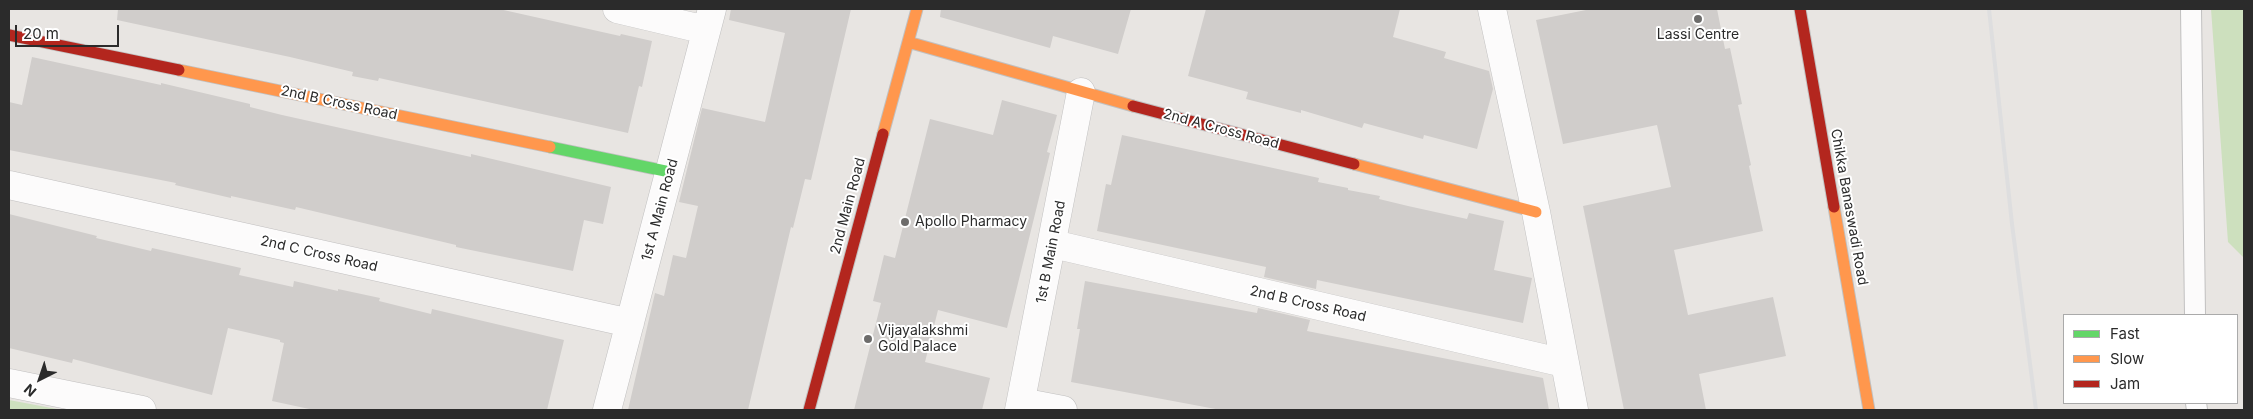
<!DOCTYPE html>
<html>
<head>
<meta charset="utf-8">
<style>
	body { margin:0 }
	#map { position:relative; width:2253px; height:419px; overflow:hidden; background:#e8e5e2; font-family:Inter,sans-serif }
	canvas { display:block }
	.frame { position:absolute; inset:0; border:10px solid #2b2b2b; pointer-events:none }
	.legend { position:absolute; left:2063px; top:314px; width:175px; height:90px; box-sizing:border-box; background:#fff; border:1px solid #aaa; margin:0; padding:6px 9px; list-style:none; font-size:15px; color:#2b2b2b }
	.legend li { display:flex; align-items:center; gap:10px; height:25px }
	.legend b { width:25px; border:1px solid #aaa }
	.north { position:absolute; left:15px; top:354px; width:50px; height:50px; -webkit-text-stroke:4px #fff; paint-order:stroke; rotate:221deg; font-size:14px; font-weight:700; line-height:20px; text-align:center; color:#2b2b2b }
	.north::after { content:''; display:block; margin:auto; width:18px; height:22px; background:#2b2b2b; clip-path:polygon(50% 0,100% 100%,50% 72%,0 100%) }
	.scale { position:absolute; left:15px; top:25px; width:104px; height:22px; box-sizing:border-box; border:2px solid #2b2b2b; border-top:0; padding-left:6px; font-size:15px; line-height:18px; white-space:nowrap; color:#2b2b2b; -webkit-text-stroke:4px #fff; paint-order:stroke }
</style>
</head>
<body>
<div id="map">
<canvas width="2253" height="419"></canvas>
<div class="frame"></div>
<ul class="legend">
<li><b style="height:6px;background:#63d668"></b>Fast</li>
<li><b style="height:6px;background:#ff974d"></b>Slow</li>
<li><b style="height:6px;background:#b3261e"></b>Jam</li>
</ul>
<div class="north">N</div>
<div class="scale">20 m</div>
</div>
<script>
const context = document.querySelector('canvas').getContext('2d');
context.lineJoin = 'round';
function fillPath(path, color) { context.fillStyle = color; context.fill(path, 'evenodd'); }
const toPath = rows => new Path2D(rows.map(r => 'M' + r).join(''));
function strokePath(path, color, width, dash) { context.strokeStyle = color; context.lineWidth = width; context.lineCap = dash ? 'butt' : 'round'; context.setLineDash(dash || []); context.stroke(path); }
function write(font, color, halo, rows, align = 'center') {
  context.font = font + ' Inter,sans-serif'; context.lineWidth = 4; context.setLineDash([]); context.textBaseline = 'middle'; context.strokeStyle = halo; context.fillStyle = color; for (const [text, x, y, turn = 0] of rows) {
    context.save(); context.translate(x, y); context.rotate((+turn || 0) * Math.PI / 180); context.textAlign = isNaN(turn) ? turn : align; if (halo) context.strokeText(text, 0, 0); context.fillText(text, 0, 0); context.restore();
  }
}
fillPath(toPath([
	[2211,9,2244,9,2244,258,2228,242],
	[9,400,62,410,9,410]
]), '#cde0be');
fillPath(toPath([
	[118,9,499,9,620,36,621,34,652,41,642,87,639,86,628,133,379,78,378,81,352,76,353,72,290,57,117,20],
	[731,9,851,9,811,180,805,179,793,228,791,227,748,410,628,410,655,293,664,296,673,255,686,258,698,206,679,202,702,108,765,122,785,33,729,20],
	[941,9,1131,9,1118,54,1053,36,1050,48,940,17],
	[1206,9,1400,9,1393,37,1446,52,1444,58,1489,71,1493,89,1477,149,1424,135,1423,139,1364,123,1362,128,1301,110,1301,113,1246,99,1248,92,1188,76],
	[1591,9,1717,9,1725,49,1730,48,1742,104,1738,105,1751,165,1749,166,1763,231,1674,250,1688,315,1773,297,1786,356,1699,374,1706,410,1624,410,1583,206,1671,187,1657,125,1563,144,1536,20],
	[32,57,161,85,161,83,250,104,250,107,282,115,471,157,471,154,611,187,603,224,584,220,573,271,456,247,456,245,296,207,295,210,231,196,231,198,175,185,176,183,9,150,9,102,22,105],
	[1002,100,1057,115,1047,152,1050,153,1007,328,938,310,925,362,990,378,982,410,854,410,881,303,873,301,884,255,895,258,930,119,993,135],
	[1122,135,1319,178,1318,182,1348,188,1348,190,1380,196,1379,199,1408,206,1467,219,1469,213,1504,221,1494,270,1532,278,1523,323,1317,280,1316,289,1264,277,1266,267,1097,231,1106,184,1111,185],
	[9,214,97,236,96,238,151,251,152,248,241,268,239,275,293,287,294,281,338,291,338,289,380,298,379,301,431,314,432,309,564,340,547,410,314,410,272,401,284,343,280,342,280,340,228,328,212,395,73,359,72,363,9,348],
	[1085,281,1257,313,1258,308,1310,320,1307,331,1543,378,1549,410,1221,410,1071,382,1080,329,1077,329]
]), '#d0cdcb');
const lane = toPath([
	[2191,9,2195,315],
	[2196,403,2197,410]
]);
const street = toPath([
	[617,9,706,30],
	[1492,9,1536,212,1574,410],
	[9,185,630,323],
	[1053,244,1564,363],
	[9,383,142,410],
	[1021,402,1063,410],
	[607,410,712,9],
	[1019,410,1081,92]
]);
const fast = toPath([
	[550,147,670,172]
]);
const slow = toPath([
	[908,42,1133,106],
	[179,70,550,147],
	[883,134,917,9],
	[1354,164,1536,212],
	[1834,207,1869,410]
]);
const jam = toPath([
	[1800,9,1834,207],
	[9,35,179,70],
	[1133,106,1354,164],
	[809,410,883,134]
]);
strokePath(lane, '#c1c0c0', 22);
strokePath(street, '#c1c0c0', 29);
strokePath(fast, '#c1c0c0', 13);
strokePath(slow, '#c1c0c0', 13);
strokePath(jam, '#c1c0c0', 13);
strokePath(lane, '#fcfbfb', 20);
strokePath(street, '#fcfbfb', 28);
strokePath(fast, '#63d668', 11);
strokePath(slow, '#ff974d', 11);
strokePath(jam, '#b3261e', 11);
strokePath(toPath([
	[1989,9,2012,224,2036,410]
]), '#dededf', 4);
for (const [x, y, r, color] of [
	[1698,19,5,"#6d6c6b"],
	[905,222,5,"#6d6c6b"],
	[868,339,5,"#6d6c6b"]
]) { const dot = new Path2D(); dot.arc(x, y, r, 0, 2 * Math.PI); context.fillStyle = color; context.fill(dot); strokePath(dot, '#fff', 2); }
write('14px', '#2b2b2b', '#fff', [
	["Lassi Centre",1698,35,"center"],
	["Apollo Pharmacy",915,222],
	["Vijayalakshmi",878,331],
	["Gold Palace",878,347]
], 'left');
write('14px', '#2b2b2b', '#fff', [
	["2nd B Cross Road",339,103,12],
	["2nd A Cross Road",1221,129,15],
	["2nd Main Road",848,206,-75],
	["Chikka Banaswadi Road",1849,207,80],
	["1st A Main Road",660,210,-75],
	["1st B Main Road",1051,252,-79],
	["2nd C Cross Road",319,254,13],
	["2nd B Cross Road",1308,304,13]
]);
</script>
</body>
</html>
